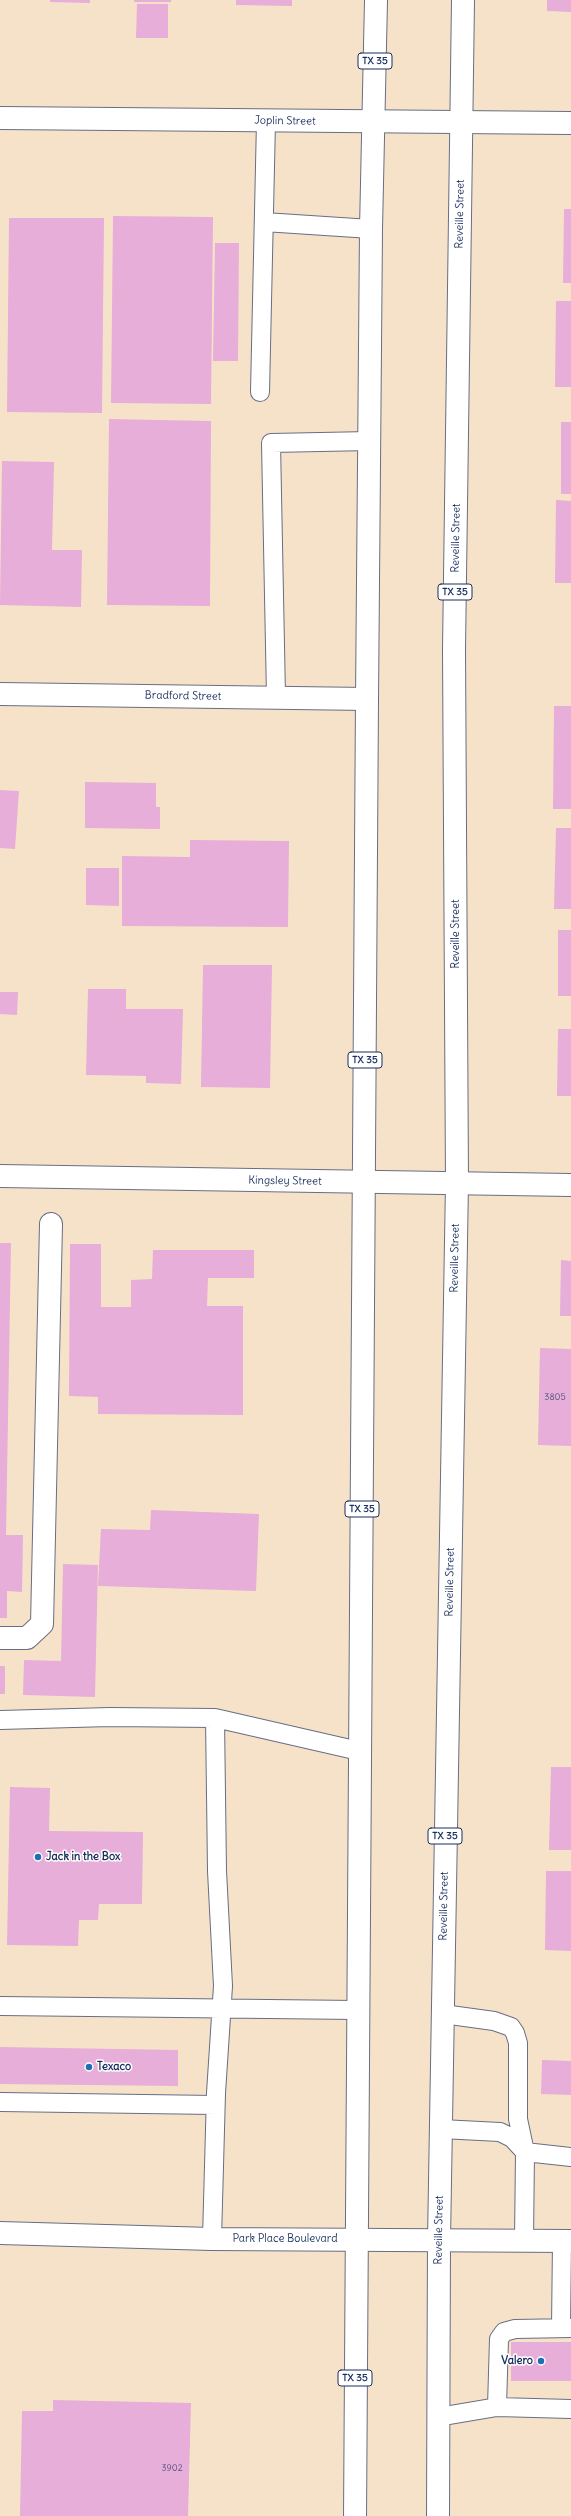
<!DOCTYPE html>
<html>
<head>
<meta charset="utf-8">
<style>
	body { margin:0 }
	canvas { display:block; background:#f6e2c9 }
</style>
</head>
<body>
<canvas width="571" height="2516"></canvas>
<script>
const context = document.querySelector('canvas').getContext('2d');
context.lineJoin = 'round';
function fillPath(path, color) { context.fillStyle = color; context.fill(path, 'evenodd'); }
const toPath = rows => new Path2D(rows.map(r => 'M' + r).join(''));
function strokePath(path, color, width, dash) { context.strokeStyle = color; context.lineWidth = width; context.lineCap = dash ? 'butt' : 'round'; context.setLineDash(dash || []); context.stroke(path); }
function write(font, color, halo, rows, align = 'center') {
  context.font = font + ' Delius,sans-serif'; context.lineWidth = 3; context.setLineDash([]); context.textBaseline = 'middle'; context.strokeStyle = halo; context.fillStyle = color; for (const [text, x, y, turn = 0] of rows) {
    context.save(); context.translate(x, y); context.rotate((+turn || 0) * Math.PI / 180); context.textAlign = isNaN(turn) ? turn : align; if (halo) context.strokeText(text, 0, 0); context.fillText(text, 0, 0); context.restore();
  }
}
fillPath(toPath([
	[50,0,90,0,90,3,50,2],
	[134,0,171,0,171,2,134,2],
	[236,0,292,0,292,6,236,5],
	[547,0,571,0,571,12,547,11],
	[137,4,168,4,168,38,136,38],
	[564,209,571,209,571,283,563,283],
	[113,216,213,217,211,404,111,403],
	[9,218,104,218,102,413,7,412],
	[215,243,239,243,238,361,213,361],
	[556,301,571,301,571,387,555,387],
	[109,419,211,421,210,606,107,605],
	[561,422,571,422,571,494,561,494],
	[2,461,54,462,52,550,82,550,81,607,0,605],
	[556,500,571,501,571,583,555,583],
	[554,706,571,706,571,809,553,809],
	[85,782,156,783,156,807,160,807,160,829,85,828],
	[0,790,19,791,15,849,0,848],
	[556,828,571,828,571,909,554,909],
	[190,840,289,841,288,927,122,926,122,856,190,857],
	[86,868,119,868,119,906,86,905],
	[558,930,571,930,571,996,558,996],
	[203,965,272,965,270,1088,201,1087],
	[88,989,126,989,126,1009,183,1009,181,1084,146,1083,146,1076,86,1075],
	[0,992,18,992,17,1015,0,1014],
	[558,1029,571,1029,571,1096,557,1096],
	[0,1243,11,1243,6,1535,23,1535,22,1592,7,1591,7,1618,0,1618],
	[70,1244,101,1244,101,1307,131,1307,131,1280,152,1279,153,1250,254,1250,254,1278,208,1278,207,1306,243,1306,243,1415,98,1414,98,1397,69,1396],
	[561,1260,571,1261,571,1316,560,1316],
	[540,1348,571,1349,571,1446,538,1445],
	[151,1510,259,1514,256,1591,98,1586,101,1529,150,1530],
	[63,1564,98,1565,95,1697,23,1695,24,1660,61,1661],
	[0,1666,5,1666,5,1694,0,1694],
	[551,1767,571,1767,571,1850,549,1850],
	[10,1787,50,1788,49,1831,143,1832,142,1904,99,1904,98,1920,79,1920,78,1946,7,1945],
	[546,1871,571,1871,571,1951,545,1950],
	[0,2047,178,2050,178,2086,0,2084],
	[542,2060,571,2061,571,2095,541,2094],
	[511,2342,571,2342,571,2381,511,2381],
	[53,2400,191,2403,188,2516,20,2516,22,2411,53,2411]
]), '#e6aed8');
const lane = toPath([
	[264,222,371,229],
	[260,392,266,121],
	[276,697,271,443,370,441],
	[215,1718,359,1751],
	[0,1720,110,1717,215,1718,217,1871,223,1986,216,2093,212,2239],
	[0,2006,357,2010],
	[443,2014,494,2021,511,2027,515,2033,518,2043,518,2119,525,2152,524,2241],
	[0,2102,215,2105],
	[441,2129,500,2132,512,2138,525,2152,571,2157],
	[561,2328,562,2241],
	[497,2407,499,2339,504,2332,515,2329,571,2328],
	[438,2417,497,2407,571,2409]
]);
const street = toPath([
	[0,118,571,123],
	[0,694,367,699],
	[0,1176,571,1185],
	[0,1638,27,1638,42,1624,51,1224]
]);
const secondary = toPath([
	[0,2233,212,2239,571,2241]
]);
const primary = toPath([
	[355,2516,367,699,371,229,376,0],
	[438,2516,439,2240,457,1183,454,649,463,0]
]);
strokePath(lane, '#686e83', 20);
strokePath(street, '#686e83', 24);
strokePath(secondary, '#686e83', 24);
strokePath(primary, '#686e83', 24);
strokePath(lane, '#fff', 18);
strokePath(street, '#fff', 22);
strokePath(secondary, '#fff', 22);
strokePath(primary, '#fff', 22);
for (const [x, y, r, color] of [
	[38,1857,4,"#1f6fb2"],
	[89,2067,4,"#1f6fb2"],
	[541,2361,4,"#1f6fb2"]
]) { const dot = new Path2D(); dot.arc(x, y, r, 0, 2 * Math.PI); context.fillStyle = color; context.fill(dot); strokePath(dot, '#fff', 1.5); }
write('9px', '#4e4f7c', null, [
	["3805",555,1397],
	["3902",172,2468]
]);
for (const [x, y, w] of [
	[375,61,34],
	[455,592,34],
	[365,1060,34],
	[362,1509,34],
	[445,1836,34],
	[355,2378,34]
]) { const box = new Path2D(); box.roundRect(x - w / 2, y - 8, w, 16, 3); context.fillStyle = '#fff'; context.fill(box); strokePath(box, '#1b2f5e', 1); }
write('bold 10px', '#1b2f5e', null, [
	["TX 35",375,61],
	["TX 35",455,592],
	["TX 35",365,1060],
	["TX 35",362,1509],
	["TX 35",445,1836],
	["TX 35",355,2378]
]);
write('11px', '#1b2f5e', '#fff', [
	["Joplin Street",285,121,1],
	["Reveille Street",460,214,-89],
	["Reveille Street",456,538,-89],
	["Bradford Street",183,696,1],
	["Reveille Street",456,934,-90],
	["Kingsley Street",285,1181,1],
	["Reveille Street",455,1258,-89],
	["Reveille Street",450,1582,-89],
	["Reveille Street",444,1906,-89],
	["Reveille Street",439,2230,-89],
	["Park Place Boulevard",285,2239]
]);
write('bold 11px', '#1b2f5e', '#fff', [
	["Jack in the Box",46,1857],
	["Texaco",97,2067],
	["Valero",533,2361,"right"]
], 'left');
</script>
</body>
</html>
